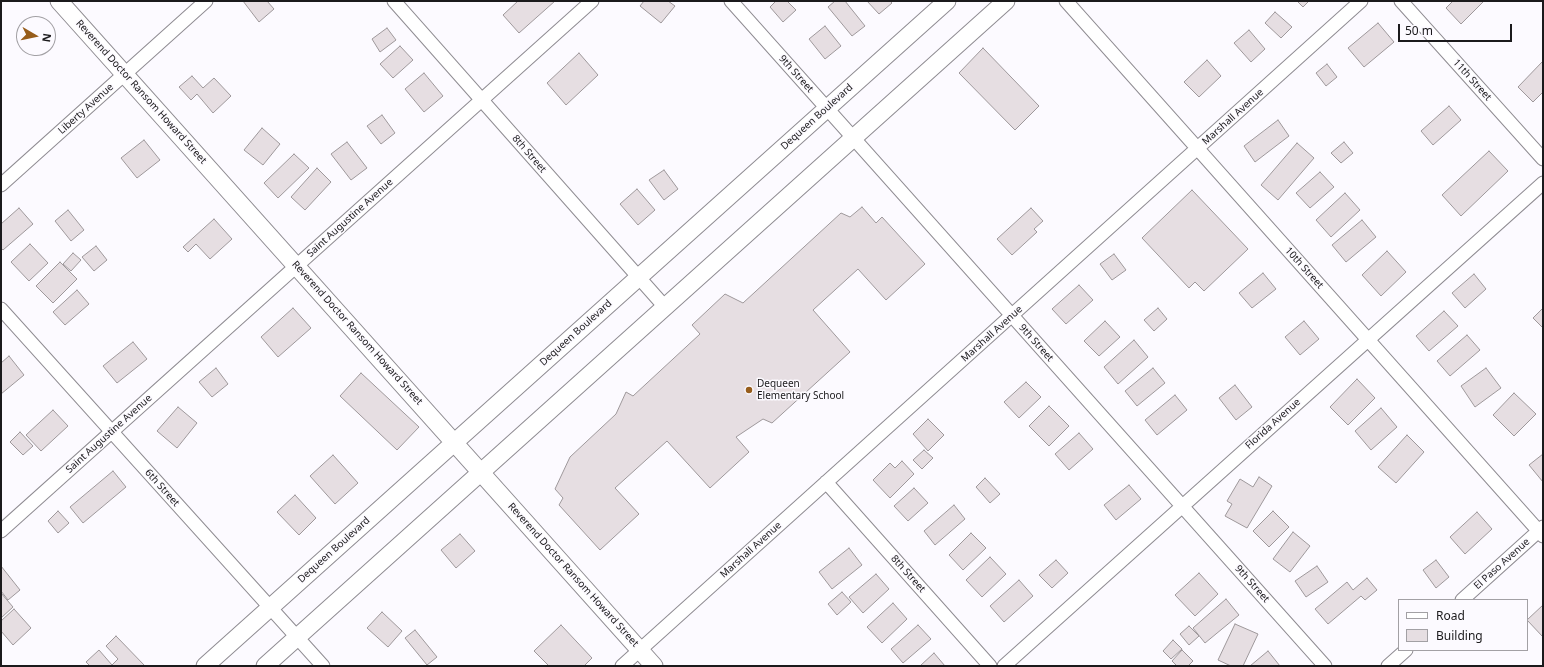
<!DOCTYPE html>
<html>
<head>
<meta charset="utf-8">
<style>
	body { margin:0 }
	#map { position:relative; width:1544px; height:667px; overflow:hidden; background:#fcfaff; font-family:"Noto Sans",sans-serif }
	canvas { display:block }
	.frame { position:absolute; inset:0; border:2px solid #1b1a1c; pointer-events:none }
	.legend { position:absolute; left:1398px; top:599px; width:130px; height:52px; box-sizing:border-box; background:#fcfaff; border:1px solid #a2a0a4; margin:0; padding:5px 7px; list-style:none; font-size:12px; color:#1b1a1c }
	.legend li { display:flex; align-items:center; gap:8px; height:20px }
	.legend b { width:20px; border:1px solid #a2a0a4 }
	.north { position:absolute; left:16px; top:16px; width:40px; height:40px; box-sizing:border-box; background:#fcfaff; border:1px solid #a2a0a4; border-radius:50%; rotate:99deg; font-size:11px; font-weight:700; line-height:16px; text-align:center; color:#1b1a1c }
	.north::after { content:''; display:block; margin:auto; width:14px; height:18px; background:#975d1b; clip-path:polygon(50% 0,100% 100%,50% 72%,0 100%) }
	.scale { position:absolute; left:1398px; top:24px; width:114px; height:18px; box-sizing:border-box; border:2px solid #1b1a1c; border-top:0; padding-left:5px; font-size:12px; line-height:14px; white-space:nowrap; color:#1b1a1c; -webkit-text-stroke:3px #fcfaff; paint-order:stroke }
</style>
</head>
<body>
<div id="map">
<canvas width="1544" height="667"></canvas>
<div class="frame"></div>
<ul class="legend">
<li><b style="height:5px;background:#fff"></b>Road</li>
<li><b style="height:11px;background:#e6dee2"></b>Building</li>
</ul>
<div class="north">N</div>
<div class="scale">50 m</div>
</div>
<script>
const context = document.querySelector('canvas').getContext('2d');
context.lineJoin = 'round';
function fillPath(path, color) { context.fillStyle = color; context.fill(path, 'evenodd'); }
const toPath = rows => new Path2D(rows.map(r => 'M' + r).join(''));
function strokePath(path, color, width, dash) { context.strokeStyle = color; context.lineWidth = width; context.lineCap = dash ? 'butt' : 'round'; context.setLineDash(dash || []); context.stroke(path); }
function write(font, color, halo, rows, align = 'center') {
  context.font = font + ' "Noto Sans",sans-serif'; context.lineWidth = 3; context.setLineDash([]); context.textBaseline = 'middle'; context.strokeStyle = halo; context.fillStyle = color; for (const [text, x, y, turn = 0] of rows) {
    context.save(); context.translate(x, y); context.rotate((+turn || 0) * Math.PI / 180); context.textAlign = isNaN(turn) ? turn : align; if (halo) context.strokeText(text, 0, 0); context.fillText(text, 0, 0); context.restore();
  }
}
const building = toPath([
	[243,1,267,1,274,9,259,22,243,1],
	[518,1,555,1,519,33,503,15,518,1],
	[644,1,668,1,675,6,661,23,640,6,644,1],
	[776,1,787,1,796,10,783,22,770,7,776,1],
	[835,1,845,1,865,26,852,36,828,7,835,1],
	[867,1,890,1,892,3,879,14,867,1],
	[1297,1,1309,1,1303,7,1297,1],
	[1453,1,1484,1,1461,24,1446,8,1453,1],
	[1275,12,1292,27,1281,38,1265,23,1275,12],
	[1378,23,1394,42,1364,67,1348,48,1378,23],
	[825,26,841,46,825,59,809,39,825,26],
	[387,28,396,40,380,52,372,39,387,28],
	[1249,30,1265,49,1251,62,1234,43,1249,30],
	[400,46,413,60,393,78,380,64,400,46],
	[983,48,1039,106,1015,130,959,73,983,48],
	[579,53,598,75,566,105,547,83,579,53],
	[1207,60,1221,76,1199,97,1184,82,1207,60],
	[1543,61,1543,92,1533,102,1518,87,1543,61],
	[1327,64,1337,77,1326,86,1316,73,1327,64],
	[424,73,443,96,424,112,405,89,424,73],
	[192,76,203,88,214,78,231,96,213,113,197,94,191,100,179,87,192,76],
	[1449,106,1461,120,1433,145,1421,131,1449,106],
	[382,115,395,133,381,144,367,126,382,115],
	[1278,120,1289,136,1255,162,1244,146,1278,120],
	[262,128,280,144,263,165,244,150,262,128],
	[144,140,160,160,137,178,121,158,144,140],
	[347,142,367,168,351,180,331,154,347,142],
	[1344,142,1353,153,1341,163,1331,153,1344,142],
	[1297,143,1314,158,1278,200,1261,185,1297,143],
	[1489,151,1508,171,1461,216,1442,195,1489,151],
	[294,154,309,168,278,198,264,183,294,154],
	[317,168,331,182,305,210,291,197,317,168],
	[664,170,678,189,664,200,649,180,664,170],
	[1320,172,1334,187,1310,208,1296,193,1320,172],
	[637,189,655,210,638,225,620,204,637,189],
	[1192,190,1248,249,1204,291,1195,282,1189,288,1142,238,1192,190],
	[1345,193,1360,210,1331,237,1316,220,1345,193],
	[862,207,876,223,882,217,925,264,886,300,858,269,813,310,850,352,772,423,763,419,736,437,749,452,710,488,667,441,615,488,639,514,600,550,559,505,563,498,555,489,570,457,616,414,626,392,633,396,700,334,692,325,725,294,743,303,841,213,850,217,862,207],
	[19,208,33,224,3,250,1,248,1,224,19,208],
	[1031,208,1043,221,1034,229,1037,232,1012,255,997,239,1031,208],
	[68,210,84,230,71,241,55,221,68,210],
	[214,219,232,239,210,259,196,244,188,252,183,247,214,219],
	[1362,220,1376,237,1346,262,1332,245,1362,220],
	[30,244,48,263,29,281,11,262,30,244],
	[96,246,107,260,94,271,82,257,96,246],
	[1387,251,1406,272,1381,296,1362,275,1387,251],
	[73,253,81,260,71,271,63,264,73,253],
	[1114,254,1126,270,1112,280,1100,264,1114,254],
	[60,262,77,279,53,303,36,286,60,262],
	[1263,273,1276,289,1252,308,1239,293,1263,273],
	[1474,274,1486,289,1465,308,1452,293,1474,274],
	[1079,285,1093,300,1066,324,1052,309,1079,285],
	[77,290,89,304,65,325,53,312,77,290],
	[293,308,311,328,278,357,261,337,293,308],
	[1158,308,1167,319,1154,331,1144,320,1158,308],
	[1543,308,1543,328,1533,318,1543,308],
	[1444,311,1458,326,1429,351,1416,336,1444,311],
	[1105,321,1120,337,1099,356,1084,341,1105,321],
	[1304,321,1319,339,1300,355,1285,337,1304,321],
	[1467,335,1480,350,1450,376,1437,361,1467,335],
	[1134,340,1148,357,1118,384,1104,367,1134,340],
	[133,342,147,359,117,383,103,366,133,342],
	[9,356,24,375,1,394,1,363,9,356],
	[216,368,228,384,212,397,199,382,216,368],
	[1153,368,1165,383,1137,406,1125,391,1153,368],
	[1486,368,1501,388,1475,407,1461,386,1486,368],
	[361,373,419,427,397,450,340,396,361,373],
	[1357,379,1375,398,1348,425,1330,407,1357,379],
	[1026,382,1041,397,1019,418,1004,402,1026,382],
	[1235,385,1252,407,1236,420,1219,398,1235,385],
	[1514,393,1536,414,1514,436,1493,415,1514,393],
	[1175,395,1187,410,1157,435,1145,420,1175,395],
	[1049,406,1069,426,1049,446,1029,426,1049,406],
	[178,407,197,423,177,448,157,431,178,407],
	[1381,408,1397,427,1371,450,1355,431,1381,408],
	[53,410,68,426,41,451,26,435,53,410],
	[928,419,944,435,928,451,913,434,928,419],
	[20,432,33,446,23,455,10,442,20,432],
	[1079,433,1093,449,1069,470,1055,454,1079,433],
	[1407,435,1424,452,1396,483,1378,467,1407,435],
	[924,450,933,458,922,469,913,460,924,450],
	[1543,454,1543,482,1529,465,1543,454],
	[333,455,358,483,335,504,310,476,333,455],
	[902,461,914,474,890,498,873,480,890,463,895,468,902,461],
	[113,471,126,487,83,523,70,507,113,471],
	[1259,477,1272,486,1247,528,1225,516,1232,504,1227,501,1240,479,1253,487,1259,477],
	[985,478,1000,494,990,503,976,487,985,478],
	[1129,485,1141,499,1116,520,1104,505,1129,485],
	[914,488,928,503,908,521,894,506,914,488],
	[295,495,316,518,299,535,277,512,295,495],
	[954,505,965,519,935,545,924,531,954,505],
	[58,511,69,523,58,533,48,521,58,511],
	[1273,511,1289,527,1269,547,1253,531,1273,511],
	[1477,512,1492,529,1465,554,1450,537,1477,512],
	[1293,532,1310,546,1290,572,1273,559,1293,532],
	[971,533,986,548,963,570,949,555,971,533],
	[460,534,475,551,456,568,441,550,460,534],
	[849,548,862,565,832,589,819,572,849,548],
	[990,557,1006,574,982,597,966,580,990,557],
	[1056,560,1068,573,1052,588,1039,575,1056,560],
	[1436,560,1449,577,1436,588,1423,570,1436,560],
	[1,566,20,590,8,600,1,591,1,566],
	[1317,566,1328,582,1306,597,1295,581,1317,566],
	[1199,573,1218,594,1195,616,1175,595,1199,573],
	[876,574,889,589,863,613,849,597,876,574],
	[1367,578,1377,590,1365,600,1361,596,1328,624,1315,609,1347,582,1353,590,1367,578],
	[1019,580,1033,596,1004,622,990,606,1019,580],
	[842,592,851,602,837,615,828,604,842,592],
	[1,593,13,607,1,618,1,593],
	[1226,599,1239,615,1205,643,1193,628,1226,599],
	[893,603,907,619,882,643,867,627,893,603],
	[1543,605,1543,637,1527,620,1543,605],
	[14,609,31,628,13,645,1,631,1,621,14,609],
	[382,612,402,631,388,647,367,628,382,612],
	[1235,624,1258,634,1243,666,1231,666,1218,660,1235,624],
	[561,625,592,658,584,666,549,666,534,651,561,625],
	[918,625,931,639,903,663,891,649,918,625],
	[1189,626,1199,636,1189,645,1180,634,1189,626],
	[415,630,437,657,427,665,405,638,415,630],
	[116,636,145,666,90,666,86,662,99,650,112,665,118,659,106,646,116,636],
	[1173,640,1182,649,1171,659,1163,651,1173,640],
	[1182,650,1193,661,1188,666,1177,666,1172,661,1182,650],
	[1268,651,1280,666,1250,666,1268,651],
	[934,653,945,666,920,666,934,653]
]);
fillPath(building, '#e6dee2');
strokePath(building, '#9e989b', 1);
const minor = toPath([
	[394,1,665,307],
	[731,1,1325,666],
	[1066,1,1543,536],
	[1401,1,1543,159],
	[1,185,206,1],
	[1,309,323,666],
	[826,482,990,666],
	[1,531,592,1],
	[1462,600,1543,527],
	[622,666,1361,1],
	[1004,666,1543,183],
	[1388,666,1406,650]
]);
const tertiary = toPath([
	[59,1,654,666],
	[205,666,947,1],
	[265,666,1006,1]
]);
strokePath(minor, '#8f8c92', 15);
strokePath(tertiary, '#8f8c92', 19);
strokePath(minor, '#fff', 13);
strokePath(tertiary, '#fff', 17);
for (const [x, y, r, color] of [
	[749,390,4,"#975d1b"]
]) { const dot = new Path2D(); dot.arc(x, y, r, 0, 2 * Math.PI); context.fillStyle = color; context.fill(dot); strokePath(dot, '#fcfaff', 1.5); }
write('10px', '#1b1a1c', '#fcfaff', [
	["9th Street",796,74,48],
	["11th Street",1472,80,48],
	["Reverend Doctor Ransom Howard Street",141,92,48],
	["Liberty Avenue",86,109,-42],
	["Dequeen Boulevard",817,117,-42],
	["Marshall Avenue",1233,117,-42],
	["8th Street",529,154,49],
	["Saint Augustine Avenue",350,218,-42],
	["10th Street",1304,268,48],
	["Reverend Doctor Ransom Howard Street",357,333,48],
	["Dequeen Boulevard",576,333,-42],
	["Marshall Avenue",992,334,-42],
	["9th Street",1036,343,48],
	["Florida Avenue",1273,424,-42],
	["Saint Augustine Avenue",109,434,-42],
	["6th Street",162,488,48],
	["Dequeen Boulevard",334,550,-42],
	["Marshall Avenue",751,550,-42],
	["El Paso Avenue",1502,564,-42],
	["8th Street",908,574,48],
	["Reverend Doctor Ransom Howard Street",573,575,48],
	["9th Street",1252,584,48]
]);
write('10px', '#1b1a1c', '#fcfaff', [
	["Dequeen",757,384],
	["Elementary School",757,396]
], 'left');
</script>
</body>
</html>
